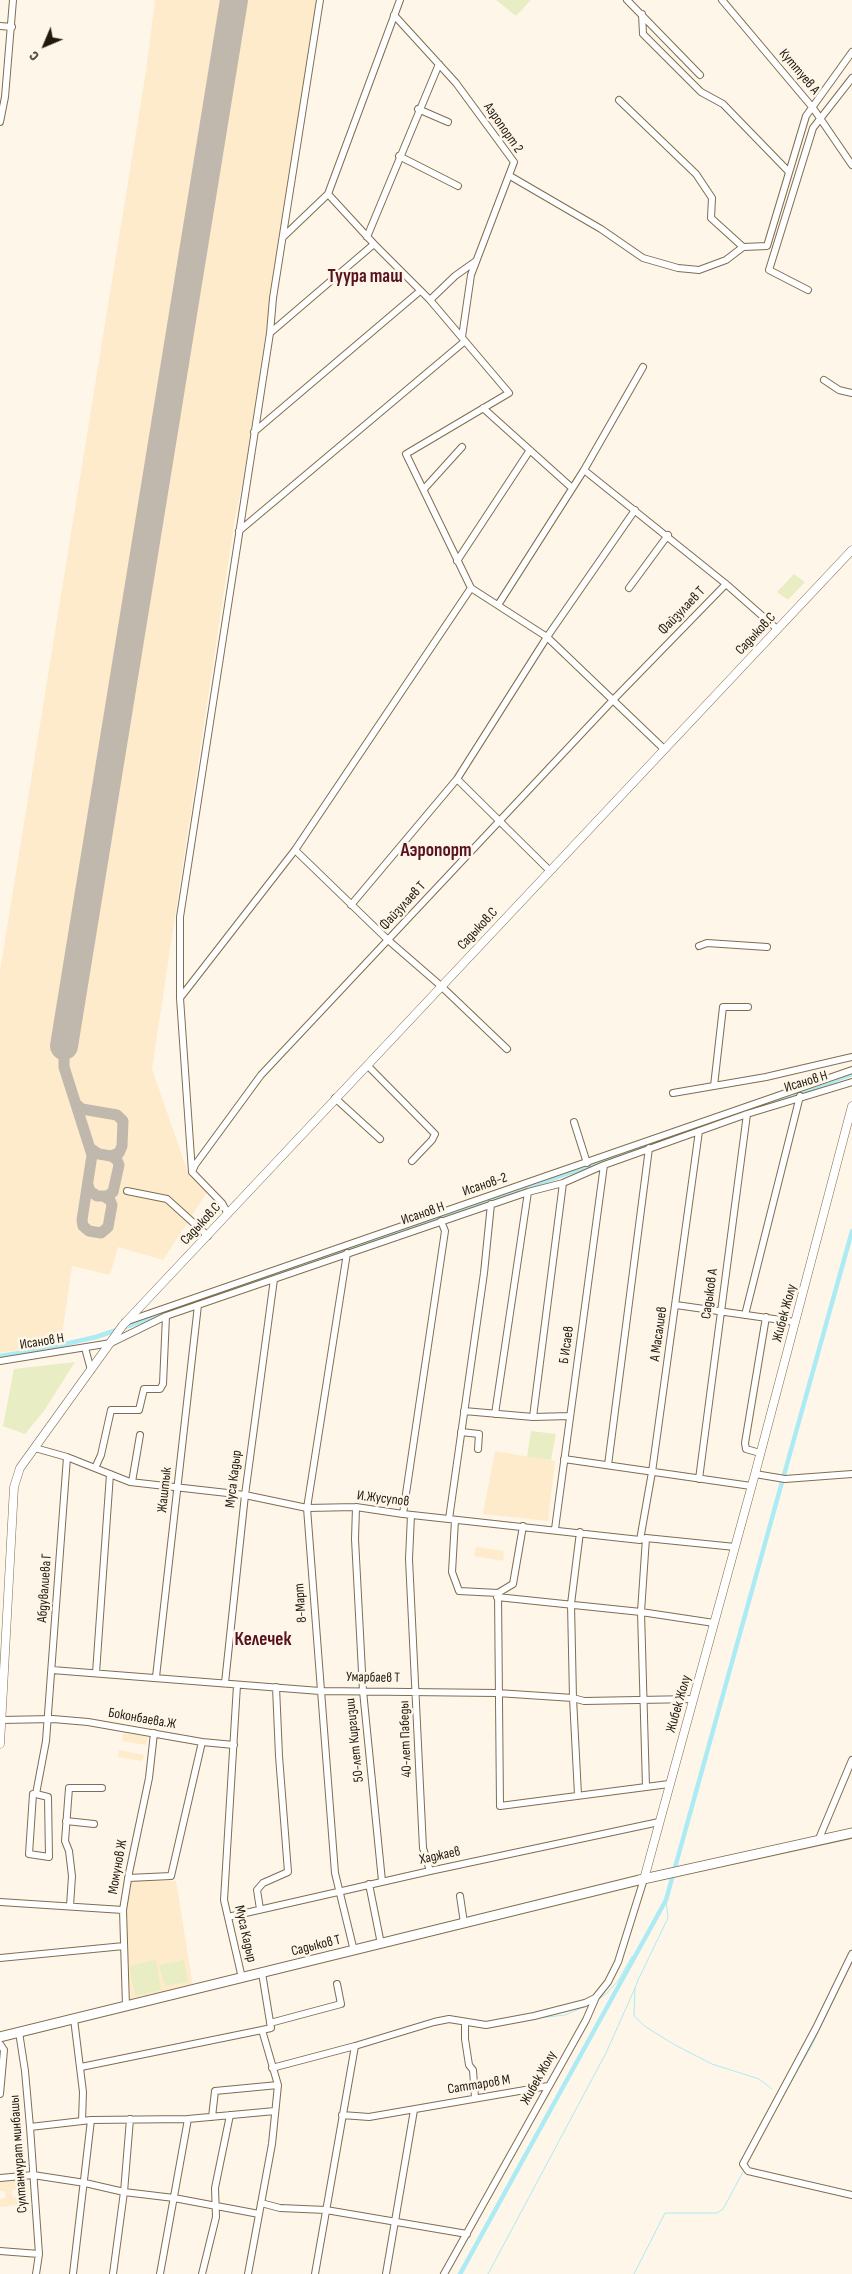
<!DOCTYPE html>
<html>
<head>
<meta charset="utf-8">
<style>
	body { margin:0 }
	#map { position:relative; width:852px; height:2274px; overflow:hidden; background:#fef6e9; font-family:"Sofia Sans Condensed",sans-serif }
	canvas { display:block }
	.north { position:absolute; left:20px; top:20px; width:50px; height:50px; -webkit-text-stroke:4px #fef6e9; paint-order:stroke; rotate:225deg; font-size:14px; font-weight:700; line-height:20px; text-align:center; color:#20190d }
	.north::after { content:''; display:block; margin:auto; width:18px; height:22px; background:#20190d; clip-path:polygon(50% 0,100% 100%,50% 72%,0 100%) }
</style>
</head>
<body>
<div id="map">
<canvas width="852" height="2274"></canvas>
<div class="north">С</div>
</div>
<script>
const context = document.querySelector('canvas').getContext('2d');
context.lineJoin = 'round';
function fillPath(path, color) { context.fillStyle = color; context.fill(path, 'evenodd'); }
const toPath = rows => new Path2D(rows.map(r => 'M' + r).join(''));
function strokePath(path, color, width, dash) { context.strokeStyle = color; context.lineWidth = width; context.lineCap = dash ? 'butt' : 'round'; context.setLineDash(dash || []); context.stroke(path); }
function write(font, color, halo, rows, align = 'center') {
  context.font = font + ' "Sofia Sans Condensed",sans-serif'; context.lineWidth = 5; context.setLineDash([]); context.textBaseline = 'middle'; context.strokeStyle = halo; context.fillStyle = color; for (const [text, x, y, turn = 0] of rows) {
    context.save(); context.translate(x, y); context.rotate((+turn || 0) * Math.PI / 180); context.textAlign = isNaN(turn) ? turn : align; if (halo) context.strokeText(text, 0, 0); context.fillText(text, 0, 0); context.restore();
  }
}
fillPath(toPath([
	[155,0,317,0,243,481,235,518,152,1069,187,1170,208,1191,163,1260,118,1247,110,1275,72,1266,61,1341,56,1345,0,1353,0,971,146,71],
	[495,1451,555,1461,548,1521,483,1514],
	[476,1547,504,1551,503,1561,474,1556],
	[123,1733,148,1737,146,1745,122,1741],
	[119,1750,144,1755,142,1761,118,1757],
	[130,1881,176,1881,193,1986,130,2000,126,1911],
	[23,2178,24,2189,12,2190,13,2197,23,2196,25,2204,0,2207,0,2199,6,2198,5,2191,0,2191,0,2179]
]), '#feebcb');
fillPath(toPath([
	[496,0,531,0,516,16],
	[794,574,805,582,788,600,777,592],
	[75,1362,44,1411,25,1434,3,1426,14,1369],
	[531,1431,556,1434,551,1460,527,1457],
	[156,1960,161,1990,135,1996,129,1966],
	[184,1960,188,1982,165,1986,159,1965]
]), '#e8edc3');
strokePath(toPath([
	[666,1900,668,1918,638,1980,635,1988,634,2016,646,2027,675,2045,712,2064,759,2079,772,2089],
	[599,1999,607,1993,618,1981,632,1956,635,1958],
	[538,2018,565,2015,588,2005],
	[777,2107,812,2045,852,1961],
	[488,2274,606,2053,635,1988],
	[634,2274,665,2213,717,2213,723,2209,743,2172]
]), '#acebf3', 1);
strokePath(toPath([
	[754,1109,852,1074],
	[225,1292,733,1116],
	[0,1356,43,1349,96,1337,166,1313],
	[784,1475,852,1231],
	[460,2274,666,1900,782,1482]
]), '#acebf3', 4.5);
strokePath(toPath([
	[64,1046,64,1067,92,1155,82,1220,83,1226,89,1231,101,1233,108,1227,112,1205,110,1200,105,1197],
	[76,1104,82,1109,117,1115,123,1121,122,1146,119,1153,111,1156,99,1154,90,1148],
	[88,1185,90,1191,97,1196,107,1196,113,1192,119,1165,117,1160,111,1156]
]), '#c0b8ac', 11);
strokePath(toPath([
	[64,1046,234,0]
]), '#c0b8ac', 28);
const minor = toPath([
	[627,0,700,75],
	[722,0,813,108,852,165],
	[642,14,643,34,701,92,723,104,789,172],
	[394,15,456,83,514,162,471,275,462,337],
	[0,26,12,27],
	[619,100,696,174,712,198,711,218,743,247,767,246,806,116,852,52],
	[418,109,448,122],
	[0,122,5,97,13,0],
	[399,156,458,186],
	[510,176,601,229,643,258,678,268,699,270,726,260,743,247],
	[283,237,328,194,400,0],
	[367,237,439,64],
	[808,290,769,270,813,128,852,78],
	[430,300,455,276,476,261],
	[270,333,374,244],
	[824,380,839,390,852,393],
	[483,408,572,488],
	[254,432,420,291],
	[584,470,726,584,777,629],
	[424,489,462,447],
	[239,531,465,341],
	[457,561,530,450],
	[471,588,547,637,664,749],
	[629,588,668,535],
	[498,605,584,470,643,367],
	[295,850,388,940,441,986,507,1049],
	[550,871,457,779,547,637,635,510],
	[351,905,457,779],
	[699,946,707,943,767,947],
	[180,998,180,917,270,333,273,298,320,0],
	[367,1065,435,1134,432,1140,412,1161],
	[714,1086,723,1007,748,1007],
	[673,1093,766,1077,852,1057],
	[335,1098,380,1139],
	[574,1122,587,1163],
	[192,1172,180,998,295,850,471,588,406,454,509,393,430,300,374,244,328,194],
	[127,1191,167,1199,208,1236],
	[228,1214,222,1203,192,1172,195,1165,261,1075,613,700,726,584],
	[347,1253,307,1508,335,1873,354,1951],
	[676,1305,795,1322],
	[745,1315,800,1096],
	[125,1322,852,1070],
	[85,1348,91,1370],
	[0,1361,111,1343,166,1316,528,1192,563,1183,604,1165,747,1114,852,1082],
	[464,1411,533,1417,570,1416],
	[495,1414,528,1192],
	[533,1417,563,1183],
	[461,1432,479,1434,478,1449],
	[35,1448,67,1457,130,1482,245,1495,307,1508,356,1507,403,1514,640,1540,646,1538,735,1547],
	[760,1453,746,1449,745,1443,766,1317],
	[564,1459,751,1486],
	[608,1465,649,1148],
	[95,1468,101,1455,111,1410,139,1410,144,1389,160,1389,163,1384,166,1316],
	[755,1474,785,1479,852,1474],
	[699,1479,747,1114],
	[132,1482,140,1435],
	[356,1507,355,1539,363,1691,382,1881],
	[403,1514,445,1231,441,1221],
	[411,1515,409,1559,423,1848,430,1871],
	[449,1519,484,1273,491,1204],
	[455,1520,452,1572,459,1591,498,1593,513,1584,523,1526],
	[555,1529,604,1165],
	[640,1540,652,1472,699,1131],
	[498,1593,500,1806,669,1784],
	[497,1597,641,1612,714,1623],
	[52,1670,320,1691,497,1693,573,1698,584,1701,693,1699],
	[96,1673,110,1474],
	[156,1677,198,1305],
	[225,1683,245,1495,274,1279],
	[237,1685,224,1900,242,1978],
	[1,1720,53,1719,88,1722,202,1742,234,1745],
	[646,1787,641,1612,646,1538],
	[36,1794,33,1794,29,1854,49,1857,48,1797,36,1794,46,1741,67,1457],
	[578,1795,573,1698,571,1604,580,1532],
	[66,1821,94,1824],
	[818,1841,852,1760],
	[128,1878,171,1876,202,1742],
	[369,1884,381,1944],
	[460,1896,464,1923],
	[0,1902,123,1910],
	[70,1906,72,1876,69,1851,65,1841,69,1788,102,1788],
	[260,1909,257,1890,263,1883,288,1872,279,1756,276,1687],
	[228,1917,430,1871,659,1822],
	[852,1954,816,2028,743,2164,748,2171,852,2195],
	[0,1958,124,1946],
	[126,2006,123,1910,129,1873,149,1778,154,1733],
	[74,2019,83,2092,82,2121],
	[465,2022,465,2039,469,2065,473,2070,475,2098],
	[270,2023,341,2004,337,1984],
	[19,2032,25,2071,30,2127,39,2254,36,2274],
	[0,2044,4,2050,0,2094],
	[81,2067,262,2030],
	[272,2068,355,2046,434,2022,449,2019,486,2025,534,2016,585,2003,595,1998],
	[342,2115,369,2117,548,2086],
	[212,2117,215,2091,278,2085],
	[30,2127,91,2120,188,2119,275,2111],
	[0,2178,33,2175,85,2183,124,2192,174,2198,259,2214],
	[261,2203,280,2208,326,2210,467,2234],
	[0,2251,39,2254],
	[73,2274,91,2120],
	[113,2274,124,2192,130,2119],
	[160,2274,188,2119],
	[202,2274,216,2217,215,2188,230,2115],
	[248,2274,272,2144,278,2085,262,2030,271,2028,262,1973],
	[315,2274,355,2046],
	[386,2274,414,2110],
	[444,2274,586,2020,596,1997,608,1982,618,1962,644,1879]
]);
const major = toPath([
	[0,1744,14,1487,20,1468,123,1325,852,550],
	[644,1879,755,1474,852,1106]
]);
const highway = toPath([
	[0,2037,639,1880,852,1833]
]);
strokePath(minor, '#7f6e50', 8);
strokePath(major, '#7f6e50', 9);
strokePath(highway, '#7f6e50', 11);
strokePath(minor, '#fff', 6);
strokePath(major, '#fff', 8);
strokePath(highway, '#fff', 9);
write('14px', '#20190d', '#fef6e9', [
	["Куттуев А",799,72,50],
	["Аэропорт 2",503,128,55],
	["Файзулаев Т",682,611,-46],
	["Садыков.С",756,634,-47],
	["Файзулаев Т",403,906,-47],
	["Садыков.С",478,929,-47],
	["Исанов Н",806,1082,-17],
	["Исанов-2",485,1185,-19],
	["Исанов Н",423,1214,-19],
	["Садыков.С",201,1224,-47],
	["Садыков А",710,1294,-82],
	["Жибек Жолу",785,1313,-75],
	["А Масалиев",659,1334,-82],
	["Исанов Н",42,1342,-9],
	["Б Исаев",567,1345,-82],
	["Муса Кадыр",234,1479,-83],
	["Жаштык",165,1490,-84],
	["И.Жусупов",383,1499,7],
	["Абдувалиева Г",45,1588,-86],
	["8-Март",301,1603,-94],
	["Умарбаев Т",373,1678,1],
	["Жибек Жолу",679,1704,-74],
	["Боконбаева.Ж",142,1719,10],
	["40-лет Пабеды",406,1739,-92],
	["50-лет Киргизии",355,1740,-96],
	["Хаджаев",440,1856,-12],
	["Момунов Ж",118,1867,-80],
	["Муса Кадыр",245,1934,77],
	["Садыков Т",316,1946,-14],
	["Жибек Жолу",539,2078,-61],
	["Саттаров М",479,2085,-9],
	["Султанмурат минбашы",19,2154,-94]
]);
write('bold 19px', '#581220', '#fef6e9', [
	["Туура таш",365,277],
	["Аэропорт",436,851],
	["Келечек",263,1640]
]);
</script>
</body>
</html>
